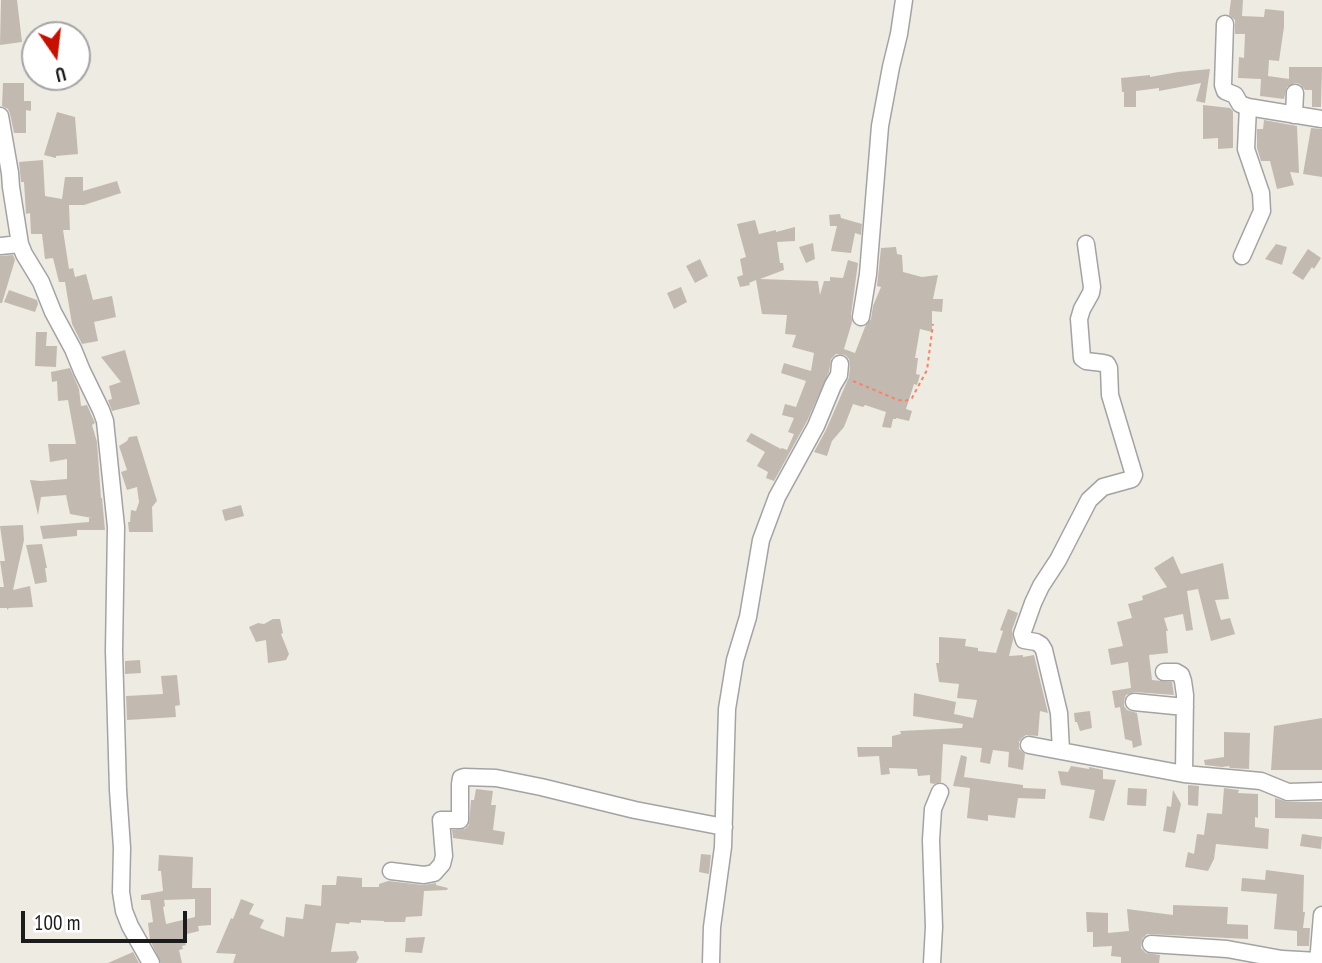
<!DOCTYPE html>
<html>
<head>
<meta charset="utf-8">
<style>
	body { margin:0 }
	#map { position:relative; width:1322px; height:963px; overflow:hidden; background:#eeebe2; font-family:"PT Sans Narrow",sans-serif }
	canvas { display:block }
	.north { position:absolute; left:21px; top:21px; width:70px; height:70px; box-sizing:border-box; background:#fff; border:2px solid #a4a4a4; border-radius:50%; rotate:166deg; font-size:19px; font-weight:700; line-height:28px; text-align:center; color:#1c1c1c }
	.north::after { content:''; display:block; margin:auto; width:24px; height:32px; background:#c91000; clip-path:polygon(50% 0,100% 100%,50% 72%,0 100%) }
	.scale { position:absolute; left:21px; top:911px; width:166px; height:32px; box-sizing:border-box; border:4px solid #1c1c1c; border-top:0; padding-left:9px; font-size:21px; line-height:24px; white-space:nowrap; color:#1c1c1c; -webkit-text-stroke:5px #fff; paint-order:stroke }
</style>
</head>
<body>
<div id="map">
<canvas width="1322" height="963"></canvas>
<div class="north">U</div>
<div class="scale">100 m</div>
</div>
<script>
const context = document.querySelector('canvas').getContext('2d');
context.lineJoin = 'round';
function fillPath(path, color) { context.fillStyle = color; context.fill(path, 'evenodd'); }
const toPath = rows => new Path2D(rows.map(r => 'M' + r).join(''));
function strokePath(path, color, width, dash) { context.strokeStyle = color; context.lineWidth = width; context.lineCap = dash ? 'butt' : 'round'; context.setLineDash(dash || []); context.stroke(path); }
fillPath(toPath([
	[1,0,17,0,22,42,0,45],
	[1231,0,1243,0,1242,16,1264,17,1265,9,1284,11,1284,27,1279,61,1269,60,1268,76,1289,79,1289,67,1322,67,1321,107,1312,107,1312,90,1305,90,1300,84,1295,83,1287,87,1284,99,1260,96,1261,79,1238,78,1239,57,1244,58,1245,34,1235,34,1235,20,1229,15],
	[1210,69,1205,103,1196,101,1201,83,1159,91,1159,88,1136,91,1136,107,1124,107,1124,92,1122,92,1121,78,1150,75,1150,77,1178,72],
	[3,83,24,83,24,101,31,101,31,111,26,110,26,133,14,133,10,114,8,109,2,106],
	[1203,105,1230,108,1233,111,1233,148,1218,149,1218,138,1203,139],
	[57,112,75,117,78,154,56,156,56,158,44,155],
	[1264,120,1297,126,1299,173,1290,172,1294,185,1277,189,1270,161,1261,161,1257,148,1257,129,1263,129],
	[1311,128,1322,129,1322,177,1303,174],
	[43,160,45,196,62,199,65,177,83,177,83,191,117,181,121,193,84,205,69,205,70,230,63,230,69,269,73,268,75,277,86,274,93,300,112,296,116,317,94,322,98,341,82,344,72,324,65,282,59,282,53,258,45,259,42,234,31,234,30,213,26,214,24,182,21,182,19,162],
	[840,214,841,218,862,224,861,235,855,233,851,253,831,251,837,226,830,226,829,215],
	[755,220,759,234,776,230,776,232,795,227,795,241,777,242,780,263,783,263,784,270,760,279,818,281,820,295,824,281,830,281,830,277,843,278,848,260,858,263,851,315,852,322,844,349,855,353,865,327,871,319,873,306,881,287,877,286,881,248,896,247,897,254,902,255,903,272,922,277,938,275,933,299,943,299,942,312,932,311,932,332,920,329,915,358,918,358,916,374,920,375,917,385,914,384,906,409,912,411,909,421,896,418,896,419,893,419,891,428,882,427,886,412,865,405,863,407,853,404,844,427,832,441,827,456,814,452,826,430,849,377,850,365,849,359,845,355,836,354,831,359,829,372,807,421,774,481,766,478,768,472,757,466,765,452,746,441,751,433,781,449,782,448,787,450,794,434,788,432,794,418,782,415,785,404,796,407,806,381,781,373,784,363,811,371,814,353,792,347,796,335,785,334,787,315,762,314,756,280,749,283,750,285,740,287,737,277,743,275,740,259,746,257,737,224],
	[813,243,815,259,806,263,799,247],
	[1276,244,1287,247,1282,265,1265,259],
	[1308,249,1321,258,1314,269,1312,267,1303,280,1292,273],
	[13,255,15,260,2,303,0,303,0,256],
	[700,259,708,276,695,283,686,266],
	[681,287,687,302,674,309,667,293],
	[9,290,37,300,38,304,35,312,4,302],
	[36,332,47,332,46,346,57,346,56,367,35,366],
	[125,350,140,404,112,411,108,400,112,399,109,386,121,382,101,357],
	[70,368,79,389,81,406,87,405,95,423,92,425,97,442,101,498,102,498,105,530,77,530,77,536,43,539,40,526,89,522,89,518,92,518,70,514,66,495,41,497,38,515,30,480,41,481,67,479,67,459,50,462,48,444,76,444,68,400,58,401,57,381,52,382,51,372],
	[137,436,157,501,152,507,153,532,129,532,128,522,130,522,131,510,136,511,139,502,137,487,127,490,121,472,127,470,119,446,127,441,129,437],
	[241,505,244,516,225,521,222,510],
	[23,525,24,540,13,590,30,586,33,607,9,608,7,610,7,608,0,608,0,587,4,587,0,561,5,561,0,526],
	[42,544,47,568,45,568,47,582,35,584,26,545],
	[1173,556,1181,574,1223,563,1229,599,1215,600,1221,620,1230,618,1235,634,1211,641,1198,589,1187,591,1193,630,1186,631,1183,614,1164,618,1168,631,1166,631,1168,653,1149,655,1152,680,1172,682,1174,695,1134,692,1126,695,1124,700,1124,706,1127,710,1137,713,1142,745,1133,748,1132,741,1125,739,1120,707,1115,708,1112,691,1131,688,1128,662,1111,665,1108,649,1123,646,1117,622,1132,618,1128,604,1143,600,1142,596,1167,587,1154,568],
	[1008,609,1018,613,1012,630,1013,640,1009,656,1023,655,1023,657,1034,655,1048,713,1040,711,1038,736,1026,735,1022,738,1019,742,1019,749,1025,754,1023,770,1008,767,1009,752,993,750,990,764,980,762,982,748,943,744,941,782,934,784,930,783,930,775,918,776,917,769,889,768,890,774,881,775,879,756,858,757,857,747,892,747,892,736,901,734,900,731,962,728,963,724,913,716,914,693,956,702,954,714,973,718,977,700,957,698,959,684,939,682,936,663,939,663,939,637,966,639,965,646,978,648,978,651,996,653,1003,631,1000,630],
	[273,619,280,619,283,633,281,634,289,654,286,660,268,663,266,640,256,642,249,627,258,623,264,624],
	[140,660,141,673,125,674,125,661],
	[177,675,180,705,175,706,176,717,127,720,126,696,163,694,161,676],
	[1090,711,1092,728,1080,731,1077,722,1075,722,1074,713],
	[1322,718,1322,770,1271,770,1274,726],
	[1224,732,1250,733,1249,769,1230,768,1229,766,1222,767,1205,765,1204,760,1224,757],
	[961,755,967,757,964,777,1023,785,1023,788,1046,789,1045,799,1018,798,1015,818,988,815,988,821,967,818,970,788,953,786],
	[1071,766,1089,769,1089,767,1103,770,1103,779,1116,780,1104,821,1089,818,1095,790,1061,785,1058,771,1068,772],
	[1188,785,1199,786,1198,806,1188,805],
	[1128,788,1147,789,1146,806,1127,805],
	[1224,788,1239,790,1238,793,1258,794,1258,818,1255,817,1255,827,1269,829,1268,849,1216,844,1214,859,1208,871,1185,867,1188,852,1194,854,1197,834,1204,835,1207,813,1222,814],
	[476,789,493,791,491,805,496,805,493,830,505,832,503,845,453,838,452,830,465,829,469,825,471,800,474,800],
	[1173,790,1181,804,1175,833,1163,831,1167,806,1171,807],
	[1275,798,1288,802,1322,802,1322,819,1275,818],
	[1302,834,1322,837,1321,849,1300,846],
	[701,854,711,855,709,874,699,872],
	[159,855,193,857,192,888,211,888,211,925,198,926,199,931,183,935,186,945,182,946,183,949,179,950,182,963,161,963,150,940,148,923,153,922,150,900,141,900,141,895,163,891,161,871,158,871],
	[195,899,195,917,166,924,163,907,165,906,164,900],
	[1266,870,1304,875,1303,912,1305,912,1303,928,1310,928,1309,946,1297,946,1297,931,1274,929,1277,894,1241,891,1242,878,1265,880],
	[337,876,362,878,362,887,379,887,379,884,388,881,423,885,436,883,436,885,448,888,447,890,424,891,422,916,406,917,405,922,384,922,384,921,361,920,361,923,350,922,349,924,336,923,331,952,356,951,359,958,356,963,233,963,236,954,216,953,231,918,233,919,241,899,254,904,249,914,264,920,260,928,284,937,286,917,303,919,305,904,321,906,322,885,336,885],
	[1173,905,1228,907,1227,924,1248,925,1248,939,1147,934,1142,939,1141,948,1146,953,1160,955,1159,963,1121,963,1121,957,1111,956,1112,946,1093,947,1093,932,1087,932,1086,912,1108,913,1108,933,1129,931,1127,909,1173,915],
	[425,937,422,953,405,952,406,938],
	[133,952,139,963,108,963]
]), '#c2bab1');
const minor = toPath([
	[1225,24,1223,85,1225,91,1235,95,1240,104,1248,107,1322,119],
	[1294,115,1295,93],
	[0,116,10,173,11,187,20,244,24,254,41,282,53,312,73,349,82,371,101,410,105,421,116,527,114,651,118,790,122,848,121,892,124,911,130,926,151,963],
	[0,246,20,244],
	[1242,256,1262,211,1261,193,1246,149,1248,107],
	[861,317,868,274,880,126,891,67,899,34,904,0],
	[1164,672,1176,672,1181,675,1183,681,1185,695,1184,774],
	[1134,702,1185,707],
	[1029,745,1184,774,1261,781,1288,792,1322,791],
	[1061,751,1059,713,1044,650,1041,645,1036,642,1024,640,1022,634,1033,603,1041,586,1058,560,1089,500,1103,487,1132,479,1134,475,1110,395,1109,368,1107,364,1103,363,1086,361,1082,358,1079,319,1082,309,1091,293,1092,287,1086,244],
	[391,871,424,875,434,873,442,864,444,856,441,820,460,820,460,784,461,778,464,777,496,778,541,787,635,810,724,827],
	[1151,944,1227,949,1282,959,1318,961],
	[711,963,712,927,723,847,727,709,735,660,748,617,761,540,777,497,816,426,833,385,839,375,840,364],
	[932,963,934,927,931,840,933,809,940,792],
	[1318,963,1322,915]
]);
strokePath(minor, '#a3a3a3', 19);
strokePath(toPath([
	[853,381,898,400,905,401,912,398,927,370,933,324]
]), '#fd8064', 2, [3.5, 3.5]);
strokePath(minor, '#fff', 16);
</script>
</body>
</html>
